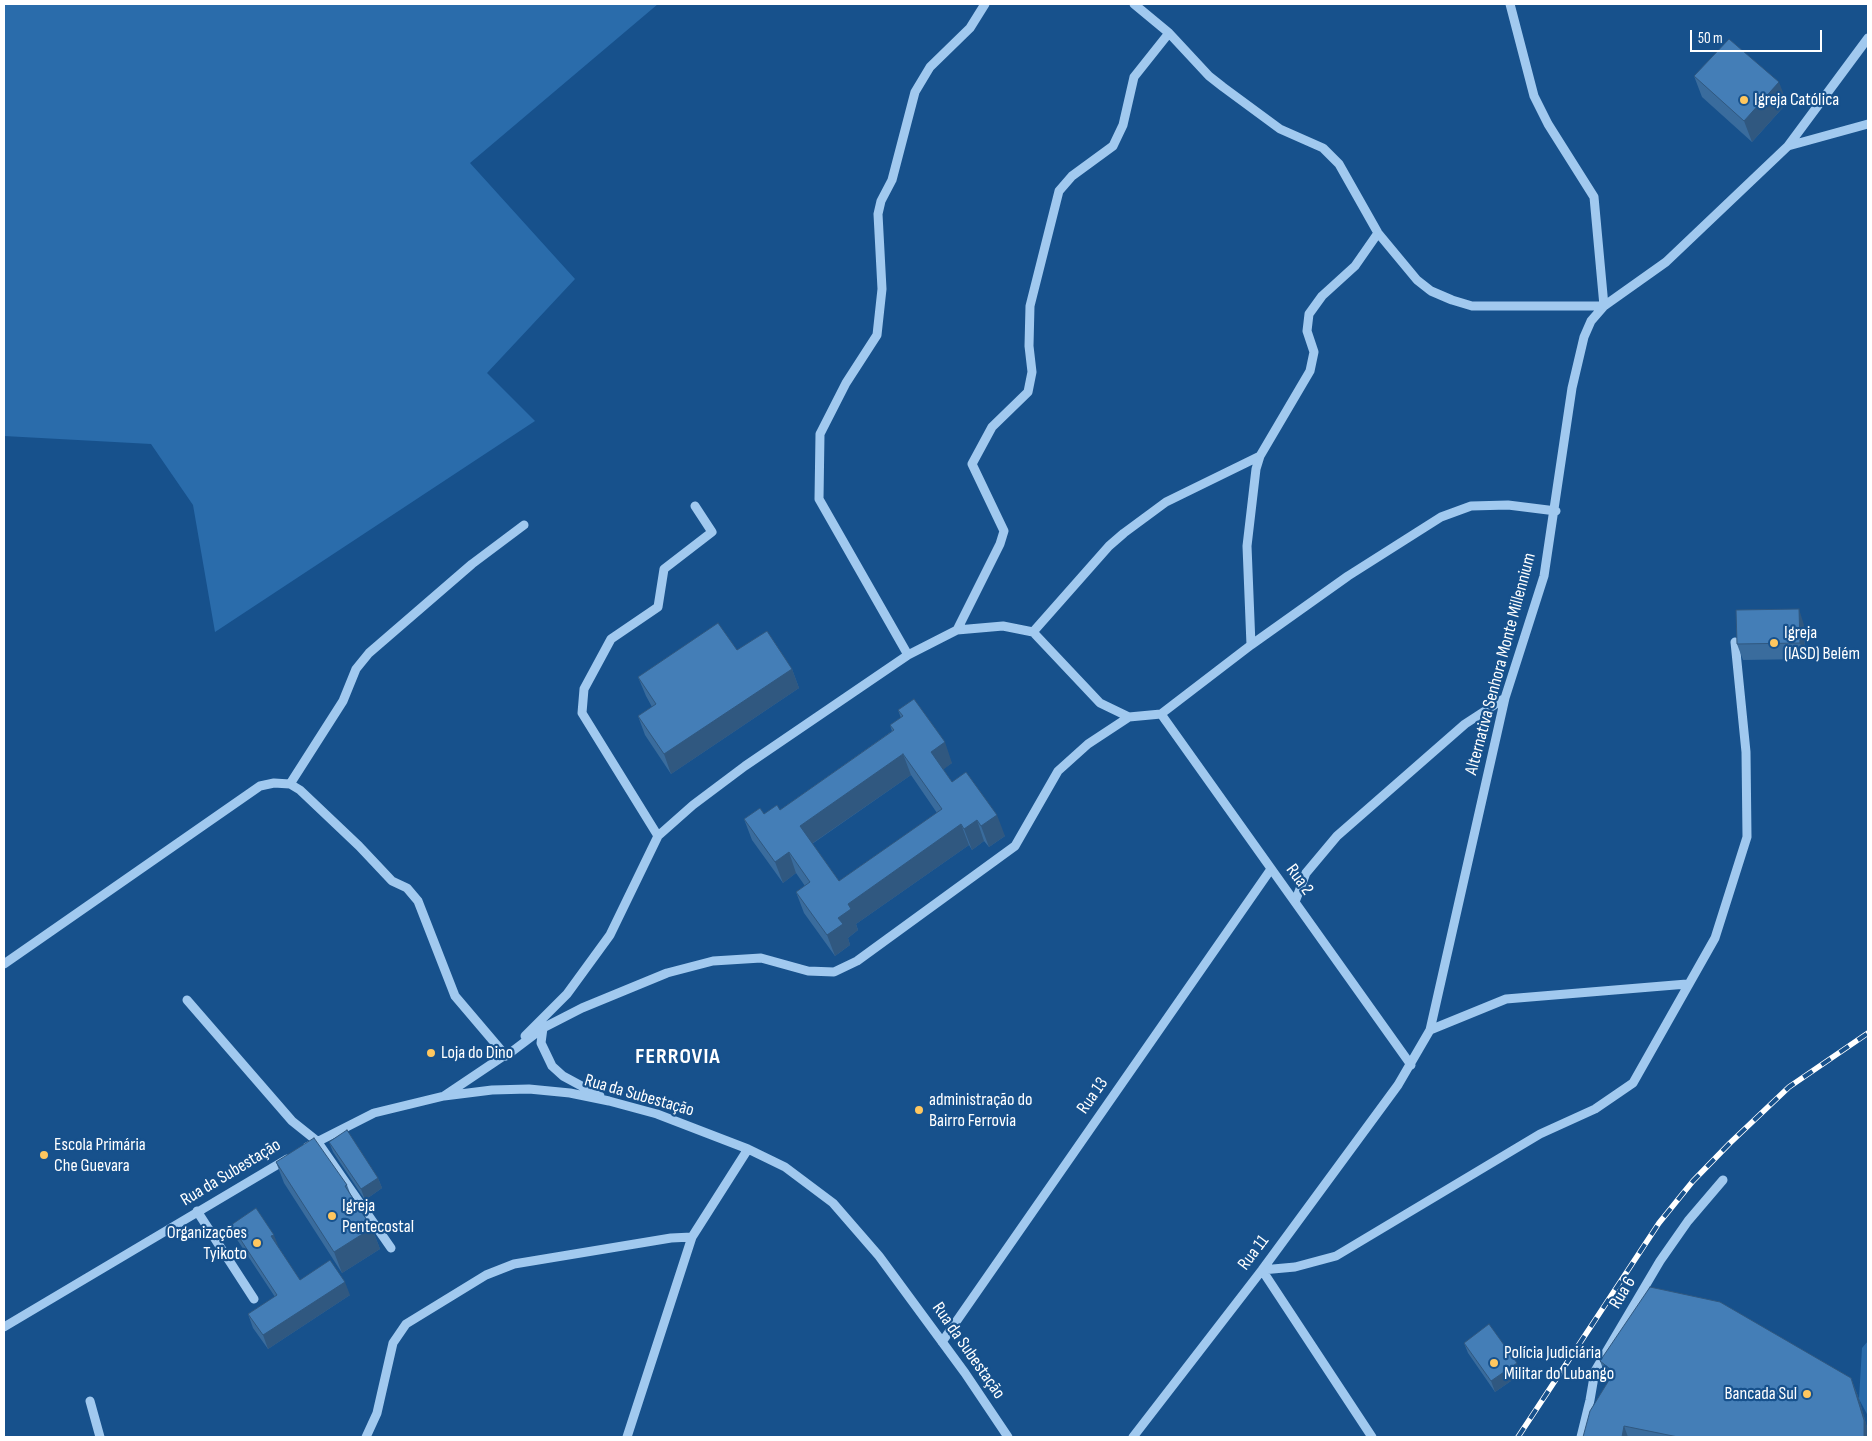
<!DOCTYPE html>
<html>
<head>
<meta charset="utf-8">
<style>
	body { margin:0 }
	#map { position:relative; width:1872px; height:1441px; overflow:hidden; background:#17518c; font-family:"Sofia Sans Condensed",sans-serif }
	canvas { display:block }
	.frame { position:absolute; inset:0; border:5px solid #fff; pointer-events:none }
	.scale { position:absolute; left:1690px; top:30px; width:132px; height:22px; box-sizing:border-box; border:2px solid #fff; border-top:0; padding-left:6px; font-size:15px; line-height:18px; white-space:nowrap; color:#fff; -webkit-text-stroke:4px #17518c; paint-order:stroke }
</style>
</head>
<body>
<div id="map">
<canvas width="1872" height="1441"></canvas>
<div class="frame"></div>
<div class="scale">50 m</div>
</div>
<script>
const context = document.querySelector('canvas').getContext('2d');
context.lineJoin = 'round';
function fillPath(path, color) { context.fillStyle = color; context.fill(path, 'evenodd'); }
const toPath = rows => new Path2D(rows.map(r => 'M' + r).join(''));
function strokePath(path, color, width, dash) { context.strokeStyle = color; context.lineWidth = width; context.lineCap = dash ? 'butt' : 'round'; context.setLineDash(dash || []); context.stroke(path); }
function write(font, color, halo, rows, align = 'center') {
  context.font = font + ' "Sofia Sans Condensed",sans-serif'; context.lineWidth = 4.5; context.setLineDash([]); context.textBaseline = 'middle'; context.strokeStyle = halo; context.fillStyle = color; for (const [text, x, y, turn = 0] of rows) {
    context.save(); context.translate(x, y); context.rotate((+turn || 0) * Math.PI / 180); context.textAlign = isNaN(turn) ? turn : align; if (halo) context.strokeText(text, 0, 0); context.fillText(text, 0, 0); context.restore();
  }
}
fillPath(toPath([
	[4,4,658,4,470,163,575,279,487,373,535,421,215,632,193,505,151,444,4,436],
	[1868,1341,1868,1416,1859,1399,1862,1348]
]), '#2a6cab');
strokePath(toPath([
	[1134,4,1169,33,1209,76,1223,87,1280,129,1323,148,1339,164,1378,233,1417,280,1431,291,1452,300,1472,306,1604,306],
	[1510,4,1534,96,1548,124,1594,197,1604,306],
	[1788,146,1868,124],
	[957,630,1000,544,1004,531,972,464,992,427,1028,392,1032,372,1029,346,1030,306,1059,191,1072,176,1113,146,1123,125,1134,77,1169,33],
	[1033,632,1109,546,1124,533,1166,502,1260,456],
	[1251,645,1247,546,1256,469,1260,456,1310,371,1314,352,1307,331,1309,314,1322,296,1355,266,1378,233],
	[908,655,819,499,820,434,846,383,877,335,882,289,878,214,881,201,892,180,915,92,930,67,970,28,985,4],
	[1161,714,1411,1065],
	[290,784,343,701,356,669,369,653,472,564,524,525],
	[658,836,582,713,584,689,611,639,658,607,664,569,712,532,695,506],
	[1295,902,1306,873,1337,836,1465,724,1505,698],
	[4,964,260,786,274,783,290,784,300,790,359,846,392,881,407,888,418,901,455,996,506,1056,543,1028,582,1008,667,973,713,961,761,958,808,971,834,972,857,961,1015,846,1058,771,1088,744,1129,717],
	[187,1000,292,1121,317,1141,391,1248],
	[543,1028,541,1043,552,1066,563,1076,600,1096],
	[1430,1030,1506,999,1687,984],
	[525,1036,567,994,610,935,658,836,693,805,745,766,908,655,957,630,1003,626,1033,632,1100,703,1129,717,1161,714,1251,645,1348,576,1441,517,1471,506,1508,505,1556,511],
	[444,1096,508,1053],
	[307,1147,374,1113,444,1096,492,1090,529,1089,570,1093,609,1101,657,1114,748,1149,785,1167,833,1203,879,1256,965,1373,1008,1437],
	[197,1211,254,1299],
	[4,1327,287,1159],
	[942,1342,1271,869],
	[90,1401,100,1437],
	[366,1437,377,1413,393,1343,406,1324,486,1275,514,1264,671,1238,692,1237],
	[627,1437,692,1237,748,1149],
	[1133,1437,1262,1270,1398,1085,1430,1030,1505,698,1544,576,1572,388,1584,337,1591,321,1604,306,1666,262,1788,146,1868,38],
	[1372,1437,1262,1270,1295,1267,1336,1256,1540,1134,1595,1109,1633,1083,1715,938,1747,837,1746,752,1735,642],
	[1581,1437,1590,1400,1595,1371,1660,1261,1688,1221,1723,1180]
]), '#a1c9ef', 9);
const rail = toPath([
	[1518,1437,1659,1223,1693,1181,1730,1143,1789,1087,1868,1033]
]);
strokePath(rail, '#fff', 5.5);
strokePath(rail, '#17518c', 4, [11]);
fillPath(toPath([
	[1694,76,1787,103,1752,142,1702,97],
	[1804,625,1805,659,1743,660,1737,644],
	[737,650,792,669,799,688,671,774,645,735,638,716,652,707,646,696,638,677],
	[898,710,952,763,943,769,952,782,1005,836,989,847,984,841,972,850,969,845,856,924,858,930,848,938,850,945,835,956,804,913,796,892,805,886,796,873,783,883,752,840,744,819,780,810,892,731,890,725,901,718],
	[911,775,937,813,839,881,812,844],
	[329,1142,378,1178,382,1188,365,1200,333,1152],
	[276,1162,347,1185,350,1193,372,1228,380,1249,342,1273,284,1183],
	[231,1225,278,1247,300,1280,350,1295,268,1349,253,1328,248,1314,275,1297,236,1238],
	[1464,1343,1521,1374,1495,1392,1468,1353],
	[1600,1361,1851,1378,1859,1399,1868,1431,1868,1437,1583,1437,1608,1382]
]), '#3a6c9d');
fillPath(toPath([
	[1779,82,1787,103,1752,142,1744,121],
	[1799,609,1804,625,1805,659,1800,643],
	[792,669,799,688,671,774,664,754],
	[945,742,952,763,939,773,931,752],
	[903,754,911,775,807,847,800,826],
	[997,815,1005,836,989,847,981,826],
	[977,820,984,841,972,850,964,829],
	[961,824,969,845,856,924,858,930,848,938,850,945,835,956,827,935,848,904],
	[789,852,796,873,783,883,775,862],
	[378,1178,382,1188,365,1200,361,1189],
	[372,1228,380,1249,342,1273,334,1252],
	[274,1235,279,1248,271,1236],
	[345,1282,350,1295,268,1349,263,1335],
	[1517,1363,1521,1374,1495,1392,1491,1381],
	[1851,1378,1859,1399,1868,1431,1868,1437,1864,1437],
	[1624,1426,1628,1437,1622,1437]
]), '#305880');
const building = toPath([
	[1729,39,1779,82,1744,121,1694,76,1729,39],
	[1799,609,1800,643,1737,644,1736,610,1799,609],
	[718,623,737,650,767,631,792,669,664,754,638,716,656,704,638,677,718,623],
	[914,699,945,742,931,752,952,782,966,772,997,815,981,826,977,820,964,829,961,824,848,904,851,909,838,918,843,924,827,935,796,892,810,882,789,852,775,862,744,819,760,808,764,814,777,805,780,810,894,730,890,725,903,716,898,710,914,699],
	[903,754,942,809,839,881,800,826,903,754],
	[347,1130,378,1178,361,1189,329,1142,347,1130],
	[314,1138,347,1185,345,1186,372,1228,334,1252,276,1162,314,1138],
	[256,1208,274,1235,271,1236,300,1280,330,1260,345,1282,263,1335,248,1314,277,1295,231,1225,256,1208],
	[1650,1287,1720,1302,1851,1378,1864,1420,1864,1437,1678,1437,1624,1426,1622,1437,1583,1437,1590,1411,1614,1372,1600,1361,1650,1287],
	[1489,1324,1517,1363,1491,1381,1464,1343,1489,1324]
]);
fillPath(building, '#447eb7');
strokePath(building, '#305880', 1);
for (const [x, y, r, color] of [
	[1744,100,5,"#ffc75f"],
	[1774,643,5,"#ffc75f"],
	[431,1053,5,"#ffc75f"],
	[919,1110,5,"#ffc75f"],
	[44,1155,5,"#ffc75f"],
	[332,1216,5,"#ffc75f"],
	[257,1243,5,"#ffc75f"],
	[1494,1363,5,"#ffc75f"],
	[1807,1394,5,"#ffc75f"]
]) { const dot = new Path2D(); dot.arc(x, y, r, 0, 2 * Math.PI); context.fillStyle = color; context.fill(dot); strokePath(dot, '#17518c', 2); }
write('18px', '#fff', '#17518c', [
	["Igreja Católica",1754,100],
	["Igreja",1784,633],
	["(IASD) Belém",1784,654],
	["Loja do Dino",441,1053],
	["administração do",929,1100],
	["Bairro Ferrovia",929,1121],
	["Escola Primária",54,1145],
	["Che Guevara",54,1166],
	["Igreja",342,1206],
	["Pentecostal",342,1227],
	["Organizações",247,1233,"right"],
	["Tyikoto",247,1254,"right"],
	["Polícia Judiciária",1504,1353],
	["Militar do Lubango",1504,1374],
	["Bancada Sul",1797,1394,"right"]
], 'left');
write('18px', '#fff', '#17518c', [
	["Alternativa Senhora Monte Millennium",1501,664,-75],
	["Rua 2",1299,880,54],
	["Rua da Subestação",639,1096,16],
	["Rua 13",1093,1096,-55],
	["Rua da Subestação",231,1173,-31],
	["Rua 11",1254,1253,-53],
	["Rua 6",1623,1293,-59],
	["Rua da Subestação",968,1351,55]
]);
context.letterSpacing = '1px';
write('bold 22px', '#fff', '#17518c', [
	["FERROVIA",678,1057]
]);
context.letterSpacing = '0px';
</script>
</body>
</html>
